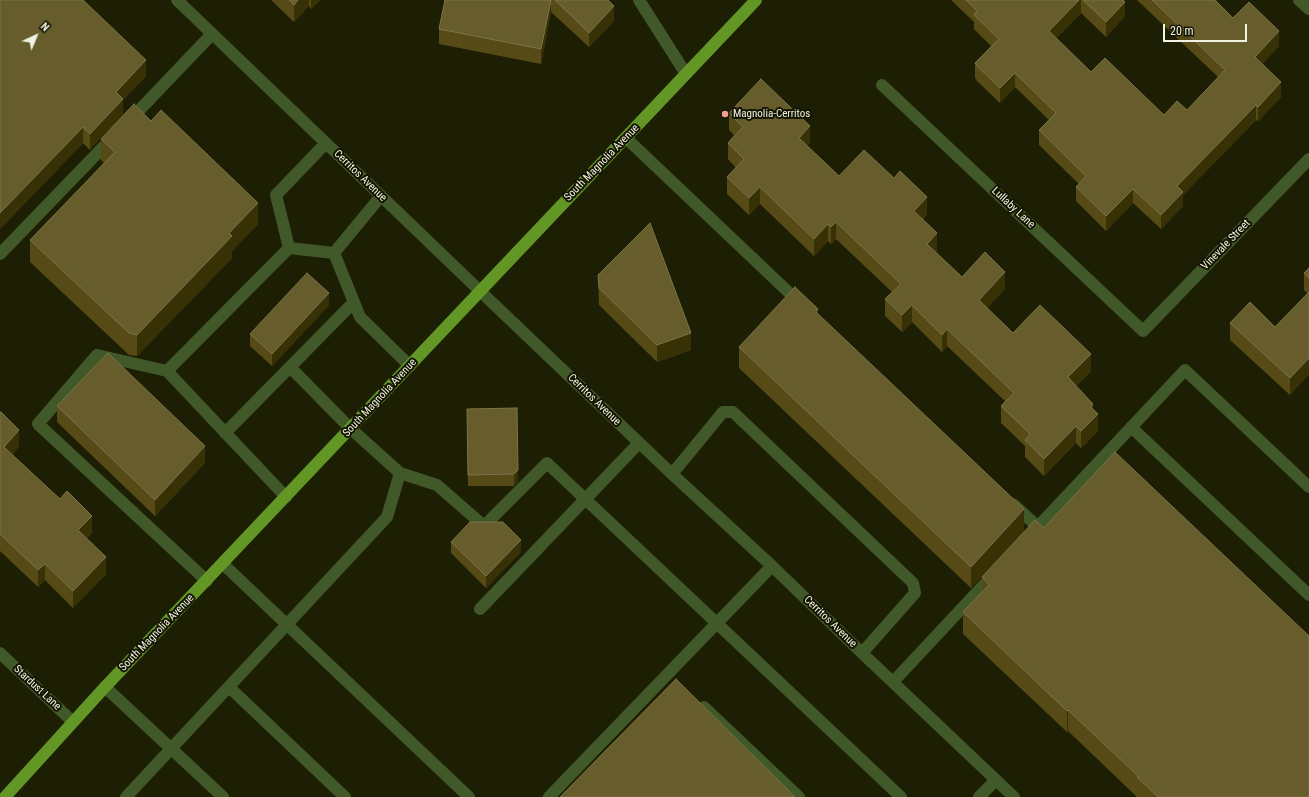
<!DOCTYPE html>
<html>
<head>
<meta charset="utf-8">
<style>
	body { margin:0 }
	#map { position:relative; width:1309px; height:797px; overflow:hidden; background:#1d1f04; font-family:"Roboto Condensed",sans-serif }
	canvas { display:block }
	.north { position:absolute; left:16px; top:16px; width:40px; height:40px; -webkit-text-stroke:3px #141500; paint-order:stroke; rotate:44deg; font-size:11px; font-weight:700; line-height:16px; text-align:center; color:#f1f3e2 }
	.north::after { content:''; display:block; margin:auto; width:14px; height:18px; background:#f1f3e2; clip-path:polygon(50% 0,100% 100%,50% 72%,0 100%) }
	.scale { position:absolute; left:1163px; top:24px; width:84px; height:18px; box-sizing:border-box; border:2px solid #f1f3e2; border-top:0; padding-left:5px; font-size:12px; line-height:14px; white-space:nowrap; color:#f1f3e2; -webkit-text-stroke:3px #141500; paint-order:stroke }
</style>
</head>
<body>
<div id="map">
<canvas width="1309" height="797"></canvas>
<div class="north">N</div>
<div class="scale">20 m</div>
</div>
<script>
const context = document.querySelector('canvas').getContext('2d');
context.lineJoin = 'round';
const toPath = rows => new Path2D(rows.map(r => 'M' + r).join(''));
function strokePath(path, color, width, dash) { context.strokeStyle = color; context.lineWidth = width; context.lineCap = dash ? 'butt' : 'round'; context.setLineDash(dash || []); context.stroke(path); }
function fillPath(path, color) { context.fillStyle = color; context.fill(path, 'evenodd'); }
function write(font, color, halo, rows, align = 'center') {
  context.font = font + ' "Roboto Condensed",sans-serif'; context.lineWidth = 4; context.setLineDash([]); context.textBaseline = 'middle'; context.strokeStyle = halo; context.fillStyle = color; for (const [text, x, y, turn = 0] of rows) {
    context.save(); context.translate(x, y); context.rotate((+turn || 0) * Math.PI / 180); context.textAlign = isNaN(turn) ? turn : align; if (halo) context.strokeText(text, 0, 0); context.fillText(text, 0, 0); context.restore();
  }
}
strokePath(toPath([
	[177,0,480,291,672,474,772,566,862,653,1014,797],
	[639,0,686,74],
	[1299,0,1309,9],
	[882,85,1143,331,1309,159],
	[129,121,212,34],
	[626,138,801,304],
	[289,248,276,195,326,143],
	[289,248,334,253,381,196],
	[334,253,360,317,410,366],
	[0,254,112,138],
	[290,367,351,429,400,473,437,485,484,526,547,463,901,797],
	[167,371,289,248],
	[1131,427,1309,595],
	[225,433,354,302],
	[672,474,723,412,733,412,913,583,915,593,862,653],
	[1013,504,1038,527],
	[1030,535,1185,370,1309,487],
	[223,564,469,797],
	[207,581,38,424,97,355,167,371,286,497],
	[480,609,639,443],
	[0,653,73,722],
	[893,682,993,575],
	[105,687,223,797],
	[229,687,345,797],
	[704,707,799,797],
	[126,797,387,517,400,473],
	[549,797,772,566],
	[979,797,996,780]
]), '#415929', 12);
strokePath(toPath([
	[5,797,105,687,756,0]
]), '#629625', 12);
fillPath(toPath([
	[0,0,146,76,123,100,90,150,83,143,0,229],
	[271,0,320,0,311,9,309,6,294,22],
	[445,0,608,0,614,21,589,47,551,12,541,64,439,44,439,29],
	[951,0,1123,0,1125,16,1106,37,1081,13,1056,38,1091,72,1164,115,1187,110,1218,77,1137,0,1215,0,1233,18,1279,46,1262,64,1281,97,1258,121,1256,120,1183,195,1183,206,1161,229,1133,203,1106,231,1076,201,1076,187,1079,184,1039,145,1039,130,1049,120,1015,87,1000,103,977,81,975,78,975,63,991,46,974,29,974,22],
	[729,113,810,143,807,146,839,176,927,214,923,219,937,250,936,252,962,277,1005,289,987,308,1013,333,1091,371,1076,386,1093,409,1098,431,1081,448,1076,443,1044,476,1025,457,1025,446,1001,423,1001,406,1005,401,947,346,942,352,912,322,902,332,885,316,885,299,892,292,836,239,831,244,828,241,814,256,760,204,749,215,727,194,727,177,736,168,728,159,728,143,734,135,729,130],
	[101,139,258,224,232,251,232,258,137,356,129,355,30,262,30,240,104,163,101,160],
	[1309,268,1309,374,1290,395,1230,340,1230,323,1275,327,1308,294,1304,290,1304,273],
	[598,275,691,350,657,362,599,305],
	[329,305,272,366,250,346,250,334],
	[818,314,1024,531,971,588,739,368,739,347],
	[57,406,205,463,155,516,57,422],
	[517,408,518,481,514,486,468,486,467,409],
	[0,413,19,446,12,455,92,533,87,538,106,574,73,608,45,580,38,587,0,551],
	[1044,528,1309,797,1137,797,1068,731,1067,732,963,634,963,612,982,593,982,577],
	[451,542,521,552,486,588,451,553]
]), '#564a16');
fillPath(toPath([
	[298,0,309,0,309,6,294,22,294,5],
	[311,0,320,0,311,9],
	[551,0,551,12,541,64,541,49],
	[1079,0,1081,0,1081,13,1049,46,1049,31],
	[1125,2,1125,16,1106,37,1106,22],
	[614,6,614,21,589,47,589,33],
	[1279,31,1279,46,1255,71,1255,57],
	[146,60,146,76,123,100,123,115,90,150,90,134,116,92],
	[1015,73,1015,87,1000,103,1000,88],
	[1281,82,1281,97,1258,121,1258,107],
	[1256,105,1256,120,1183,195,1183,206,1161,229,1161,215,1177,186],
	[810,126,810,143,799,155,799,138],
	[83,127,83,143,0,229,0,213],
	[760,187,760,204,749,215,749,198],
	[1133,189,1133,203,1106,231,1106,216],
	[927,197,927,214,914,228,914,211],
	[258,203,258,224,232,251,232,258,137,356,137,335,229,233],
	[836,222,836,239,831,244,831,227],
	[828,224,828,241,814,256,814,239],
	[937,233,937,250,927,261,927,244],
	[1005,272,1005,289,979,317,979,300],
	[329,293,329,305,272,366,272,354],
	[912,305,912,322,902,332,902,315],
	[818,309,818,330,816,312],
	[947,329,947,346,942,352,942,335],
	[691,333,691,350,657,362,657,345],
	[1091,354,1091,371,1068,394,1068,377],
	[1309,358,1309,374,1290,395,1290,378],
	[1093,404,1093,418,1098,414,1098,431,1081,448,1081,431,1091,407],
	[1076,426,1076,443,1044,476,1044,459],
	[19,430,19,446,4,464,4,447],
	[205,446,205,463,155,516,155,500],
	[518,470,518,481,514,486,514,474],
	[1024,509,1024,531,971,588,971,567],
	[92,516,92,533,78,547,78,530],
	[521,540,521,552,486,588,486,576],
	[106,557,106,574,73,608,73,591],
	[45,564,45,580,38,587,38,570],
	[1068,710,1068,731,1067,732,1067,711]
]), '#383106');
const building = toPath([
	[0,0,83,0,146,60,116,92,123,99,90,134,83,127,0,213,0,0],
	[289,0,298,0,294,5,289,0],
	[445,0,551,0,541,49,439,29,445,0],
	[555,0,608,0,614,6,589,33,555,0],
	[966,0,1079,0,1049,31,1091,72,1105,58,1164,115,1177,101,1187,110,1225,70,1152,0,1215,0,1233,18,1249,2,1279,31,1255,57,1281,82,1258,107,1256,105,1177,186,1183,192,1161,215,1133,189,1106,216,1076,187,1086,176,1039,130,1056,113,1015,73,1000,88,977,66,975,63,999,39,974,15,977,11,966,0],
	[1083,0,1123,0,1125,2,1106,22,1083,0],
	[761,79,810,126,799,138,839,176,864,150,894,178,900,171,927,197,914,211,937,233,927,244,962,277,985,252,1005,272,979,300,1013,333,1040,305,1091,354,1068,377,1093,404,1091,407,1098,414,1081,431,1076,426,1044,459,1025,440,1030,434,1001,406,1014,393,947,329,942,335,912,305,902,315,885,299,901,284,836,222,831,227,828,224,814,239,760,187,749,198,727,177,744,159,728,143,743,127,729,113,761,79],
	[134,104,151,121,161,110,258,203,229,233,232,236,137,335,129,333,30,240,115,152,101,139,134,104],
	[650,223,691,333,657,345,599,288,598,275,650,223],
	[1309,268,1309,278,1304,273,1309,268],
	[307,273,329,293,272,354,250,334,307,273],
	[795,287,818,309,816,312,1024,509,971,567,739,347,795,287],
	[1309,292,1309,358,1290,378,1230,323,1250,302,1275,327,1309,292],
	[108,353,205,446,155,500,57,406,108,353],
	[517,408,518,470,514,474,468,475,467,409,517,408],
	[1,412,19,430,4,447,60,499,67,491,92,516,78,530,106,557,73,591,45,564,38,570,0,534,0,413,1,412],
	[1115,452,1309,636,1309,797,1158,797,1137,777,1138,776,1068,710,1067,711,963,612,989,585,982,577,1035,520,1044,528,1115,452],
	[470,522,503,522,521,540,486,576,451,542,470,522],
	[676,679,795,797,560,797,676,679]
]);
fillPath(building, '#665c2c');
strokePath(building, '#7c7449', 1);
for (const [x, y, r, color] of [
	[725,114,4,"#f59b98"]
]) { const dot = new Path2D(); dot.arc(x, y, r, 0, 2 * Math.PI); context.fillStyle = color; context.fill(dot); strokePath(dot, '#141500', 1.5); }
write('11px', '#f1f3e2', '#141500', [
	["Magnolia-Cerritos",733,114]
], 'left');
write('11px', '#f1f3e2', '#141500', [
	["South Magnolia Avenue",602,163,-46],
	["Cerritos Avenue",360,176,44],
	["Lullaby Lane",1013,208,43],
	["Vinevale Street",1226,245,-46],
	["South Magnolia Avenue",380,398,-47],
	["Cerritos Avenue",594,400,44],
	["Cerritos Avenue",830,622,44],
	["South Magnolia Avenue",157,633,-46],
	["Stardust Lane",37,688,43]
]);
</script>
</body>
</html>
